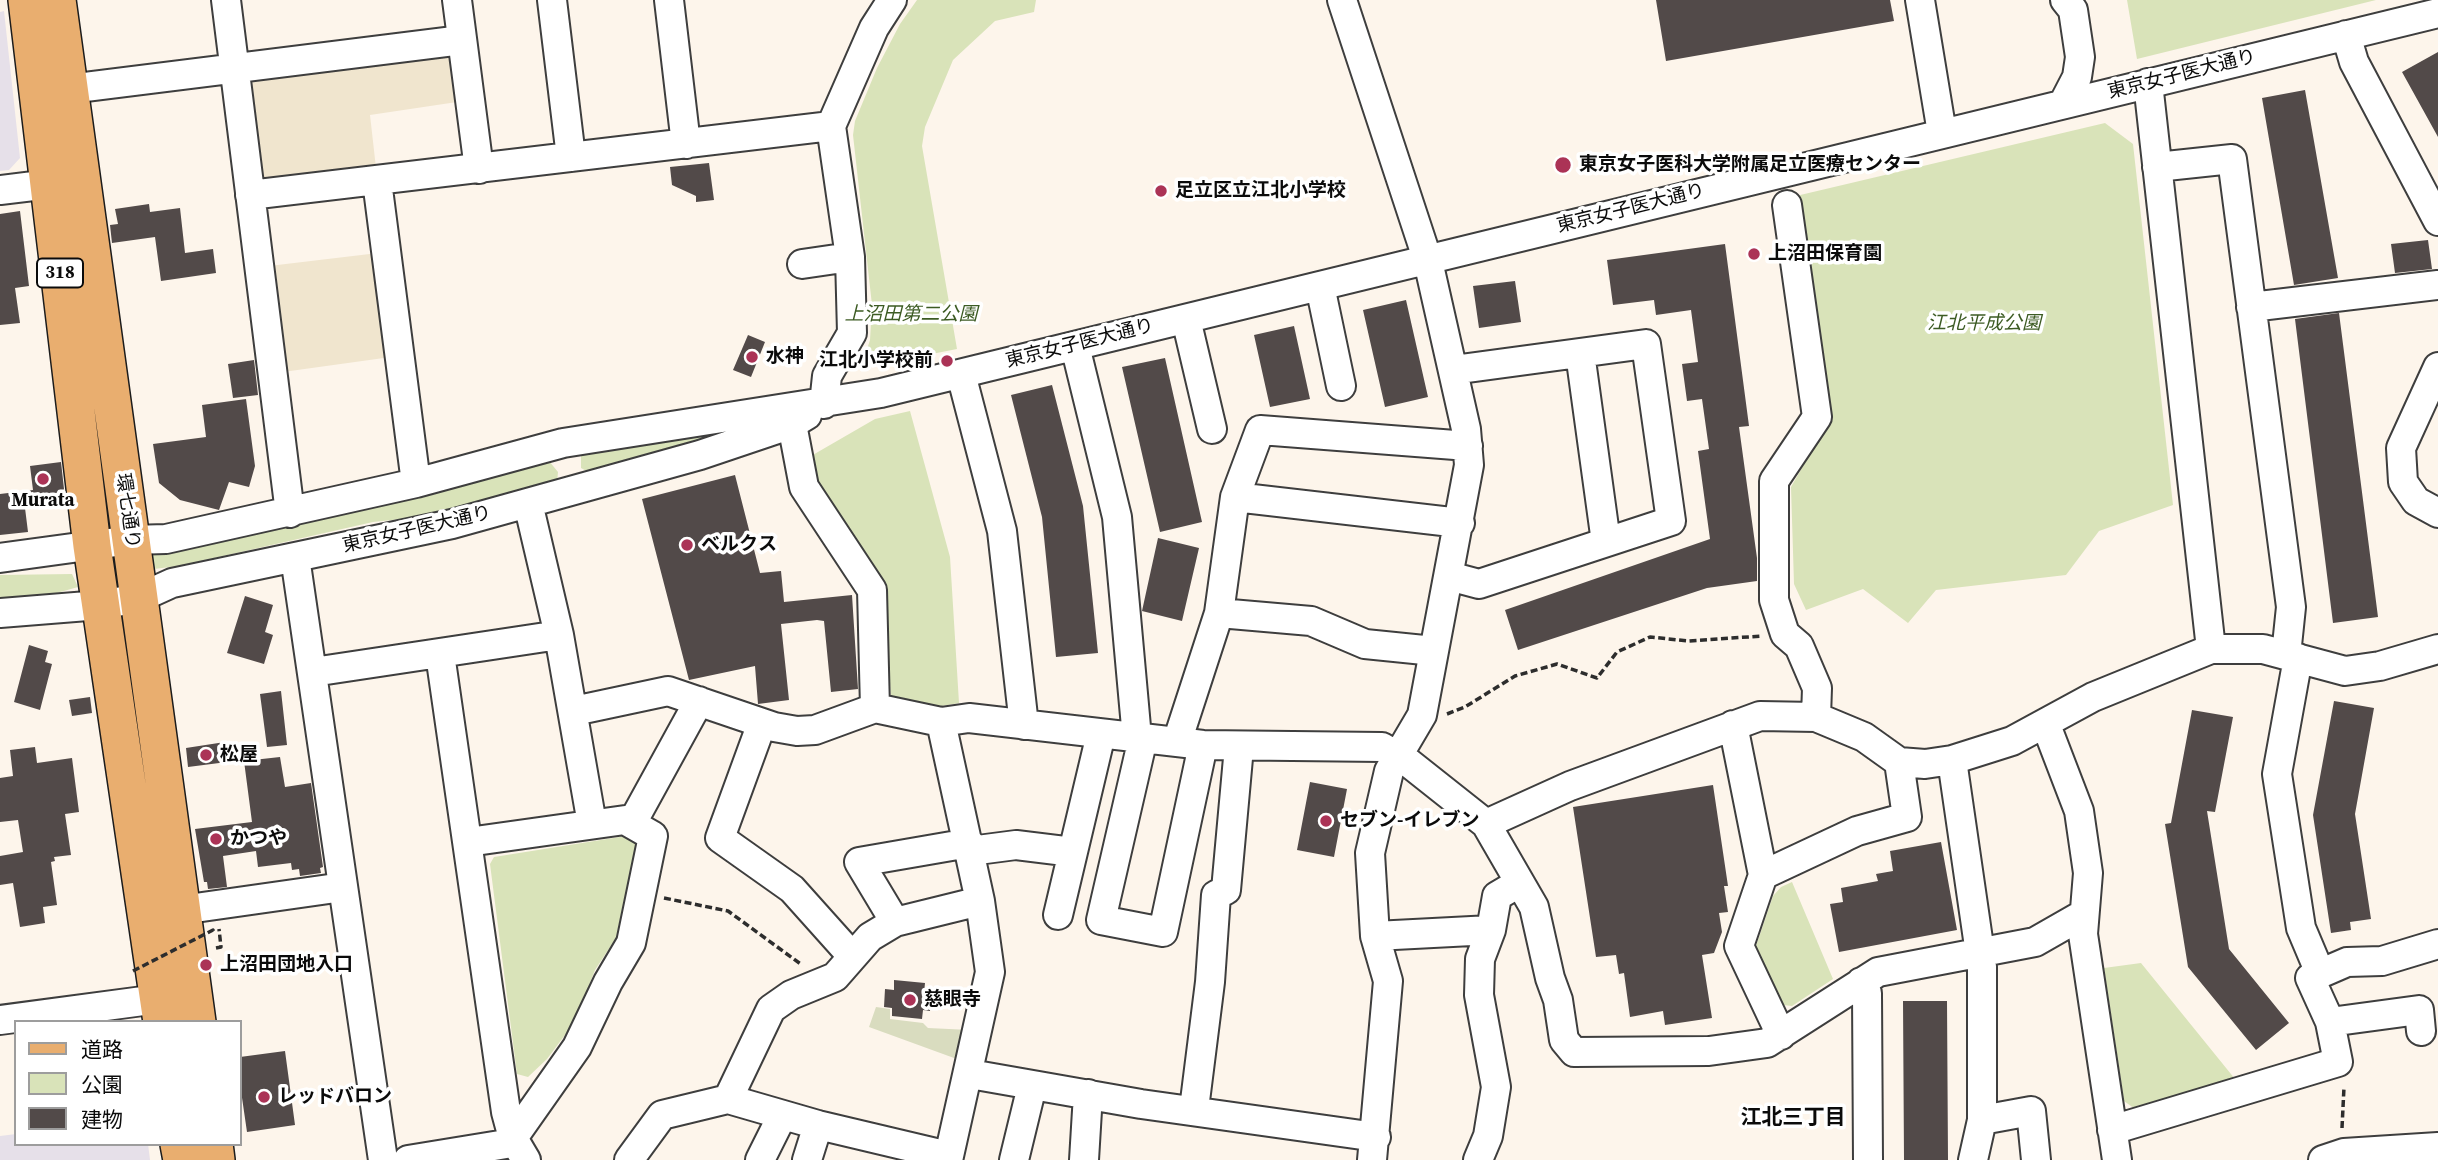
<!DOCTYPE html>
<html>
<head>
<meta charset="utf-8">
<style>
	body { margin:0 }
	#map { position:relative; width:2438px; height:1160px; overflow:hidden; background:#fdf5eb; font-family:"Source Serif 4","Noto Sans JP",serif }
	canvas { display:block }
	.legend { position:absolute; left:14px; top:1020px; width:228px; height:126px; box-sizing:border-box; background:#fff; border:2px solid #9d9d9d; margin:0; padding:9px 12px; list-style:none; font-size:21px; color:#0b0b0b }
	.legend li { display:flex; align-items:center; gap:14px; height:35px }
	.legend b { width:35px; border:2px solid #9d9d9d }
</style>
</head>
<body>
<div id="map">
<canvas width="2438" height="1160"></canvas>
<ul class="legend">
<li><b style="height:9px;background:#e9ae6f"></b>道路</li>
<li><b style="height:19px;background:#d9e3b9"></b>公園</li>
<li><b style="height:19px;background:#524a49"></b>建物</li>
</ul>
</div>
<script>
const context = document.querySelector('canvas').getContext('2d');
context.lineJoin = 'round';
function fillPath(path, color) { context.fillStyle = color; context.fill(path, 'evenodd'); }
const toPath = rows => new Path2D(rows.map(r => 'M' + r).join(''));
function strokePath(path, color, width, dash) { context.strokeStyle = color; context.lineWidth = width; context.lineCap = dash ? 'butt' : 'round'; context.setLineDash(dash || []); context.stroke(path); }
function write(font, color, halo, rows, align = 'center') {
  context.font = font + ' "Source Serif 4","Noto Sans JP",serif'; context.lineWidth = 7; context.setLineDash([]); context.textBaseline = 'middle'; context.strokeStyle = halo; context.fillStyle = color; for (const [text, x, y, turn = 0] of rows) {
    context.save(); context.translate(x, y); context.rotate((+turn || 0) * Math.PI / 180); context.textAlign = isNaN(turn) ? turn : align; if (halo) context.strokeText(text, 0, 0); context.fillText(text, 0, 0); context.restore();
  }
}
fillPath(toPath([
	[4,11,20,158,9,170,0,171,0,12],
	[16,1134,16,1144,148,1144,150,1160,0,1160,0,1136]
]), '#e6e0e9');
fillPath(toPath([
	[441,53,451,59,457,102,370,115,376,168,265,182,258,178,247,86,253,77],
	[378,253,391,357,283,372,269,266]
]), '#f0e5ce');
fillPath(toPath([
	[917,0,1036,0,1034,12,995,21,953,60,925,127,922,146,957,349,861,368,870,340,872,305,853,135,855,121,877,68,900,24],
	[2127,0,2376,0,2137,59],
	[2105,123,2133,144,2173,505,2099,531,2066,575,1936,590,1908,623,1863,589,1806,610,1794,584,1791,487,1828,422,1796,196],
	[910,411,950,557,959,703,936,707,891,697,883,587,819,484,811,456,875,419],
	[762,421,594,475,581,468,581,456,594,446],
	[549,461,558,472,557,483,430,516,373,522,179,566,154,569,151,566,152,555],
	[72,574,78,587,39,598,0,601,0,575],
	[626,836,636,843,616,938,595,970,574,1023,547,1059,528,1077,517,1074,490,864,494,857],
	[1792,882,1833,979,1792,1006,1783,1005,1756,946,1773,896,1781,887],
	[2141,963,2235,1079,2135,1109,2124,1101,2104,968]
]), '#d9e3b9');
fillPath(toPath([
	[876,1007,890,1009,890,1019,923,1023,928,1028,970,1030,965,1062,869,1027]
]), '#d9dcbf');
fillPath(toPath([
	[1656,0,1890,0,1894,21,1666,61],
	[2438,52,2438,137,2402,72],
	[2305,90,2338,278,2294,285,2262,98],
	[709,163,714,200,696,202,696,196,672,185,670,167],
	[149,204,150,212,180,208,185,253,213,249,216,273,161,281,155,237,112,243,110,225,118,224,115,209],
	[20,211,29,286,15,288,20,323,0,325,0,214],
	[2428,240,2432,269,2395,273,2391,244],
	[1725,244,1749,426,1739,427,1757,558,1757,581,1707,588,1518,650,1505,610,1710,539,1698,451,1709,449,1702,399,1687,401,1682,364,1698,362,1691,310,1656,315,1654,300,1613,305,1607,260],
	[1515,281,1521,322,1479,328,1473,286],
	[1406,300,1428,397,1385,407,1363,310],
	[2339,313,2378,617,2333,623,2295,319],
	[1294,326,1310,399,1270,407,1254,335],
	[748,335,765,342,751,377,733,370],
	[1165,358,1202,522,1160,532,1122,367],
	[254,360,258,395,233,398,228,364],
	[1052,385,1083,506,1098,653,1056,657,1042,517,1011,395],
	[246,399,255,466,249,487,229,482,219,510,180,500,159,483,153,444,206,437,202,405],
	[61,462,64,489,53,504,25,508,28,532,0,535,0,494,33,490,30,466],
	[735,475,760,573,781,571,784,602,852,595,858,689,831,692,824,621,817,620,781,624,789,700,758,704,755,666,689,680,642,499],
	[1158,538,1199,548,1182,621,1142,611],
	[245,596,273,605,265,632,273,635,264,664,227,653],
	[29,645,48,651,45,662,52,664,40,710,14,702],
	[281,691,287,745,267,747,260,694],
	[90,697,92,713,72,716,69,700],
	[2334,701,2374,708,2355,814,2371,919,2350,922,2351,930,2331,933,2313,815],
	[2192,710,2233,717,2215,812,2207,811,2229,949,2289,1023,2256,1050,2188,967,2165,824,2171,823],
	[225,742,227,762,188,767,186,748],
	[35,747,37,763,72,758,79,812,65,814,71,855,54,857,55,861,51,862,57,905,43,907,45,923,20,927,13,883,0,885,0,856,23,852,18,820,0,822,0,778,13,776,10,750],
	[280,757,285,787,311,783,323,867,320,868,321,873,300,876,299,869,292,870,291,863,258,867,256,851,223,856,227,887,208,889,207,882,204,882,195,829,252,822,244,761],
	[1310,782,1347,789,1334,857,1297,850],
	[1713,785,1728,886,1724,886,1728,912,1719,913,1722,932,1714,953,1702,955,1712,1018,1665,1025,1663,1011,1630,1017,1624,973,1619,974,1616,955,1596,957,1573,807],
	[1941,842,1957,930,1839,952,1830,904,1843,902,1841,888,1878,881,1876,874,1893,871,1890,851],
	[894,980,925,983,924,993,931,993,930,1011,923,1010,922,1019,892,1016,892,1008,884,1007,885,989,894,990],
	[1903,1001,1947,1001,1948,1160,1904,1160],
	[285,1051,295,1125,247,1132,240,1084,240,1057]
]), '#524a49');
const minor = toPath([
	[226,0,290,513],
	[457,0,479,169],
	[552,0,571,157],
	[669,0,686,144],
	[1342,0,1428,261,1466,429,1469,465,1422,715,1389,771,1370,853,1375,936,1388,981,1372,1160],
	[1920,0,1942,133],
	[2346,35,2354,62,2438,221],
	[2148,83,2211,649],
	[69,89,462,40],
	[2063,104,2077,77,2080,57,2073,10,2065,0],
	[2157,167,2232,159,2291,607,2286,655],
	[377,181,416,483],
	[0,190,50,184],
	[250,195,831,126],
	[1787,205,1817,417,1774,481,1774,600,1785,634,1799,646,1817,688,1816,717],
	[802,264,850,257],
	[1320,286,1341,386],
	[2251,307,2438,285],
	[1186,319,1212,429],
	[1075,346,1117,517,1137,738],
	[1580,353,1606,542],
	[2438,367,2401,448,2403,482,2416,501,2438,513],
	[961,374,1002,531,1024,725],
	[824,404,827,376,852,333,850,257,831,126,874,28,892,0],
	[792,424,804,487,872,590,875,708],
	[1235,497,1460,523],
	[528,503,559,635,592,824],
	[295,557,383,1160],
	[0,558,131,540,166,539,416,483,563,443,881,393,2438,13],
	[1449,576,1479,584,1671,521,1646,344,1453,370],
	[0,613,100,605,139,598,172,583,452,524,700,455,792,424,807,415],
	[1219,613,1311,621,1365,644,1434,651],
	[440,654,506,1112,513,1138,526,1160],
	[2298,658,2277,774,2301,928,2320,973],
	[313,672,559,635],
	[574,711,668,691,774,727,797,731,815,730,875,708,941,722,969,718,1203,745,1382,747,1409,763,1486,824,1570,786,1760,716,1816,717,1864,737,1899,762,1925,764,1952,760,2012,741,2093,697,2211,649,2263,649,2345,671,2380,666,2438,649],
	[762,723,720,838,792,889,852,956],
	[1733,725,1763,875],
	[2046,725,2079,811,2088,873,2083,934,2117,1160],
	[1143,738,1101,920,1163,932,1203,745],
	[1177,742,1219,613,1235,497,1260,430,1468,446],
	[1952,760,1982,967,1982,1120,1973,1160],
	[632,823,699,701],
	[1486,824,1534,907,1550,978,1558,1000,1564,1040,1574,1052,1709,1051,1767,1043,1878,972,2035,942,2084,914],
	[970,851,1016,845,1073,852],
	[181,910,343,887],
	[1058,915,1101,734],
	[895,922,859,862,969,843],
	[1375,936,1491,930],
	[1861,982,1867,993,1868,1160],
	[0,1020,158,999],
	[2330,1022,2419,1010,2421,1031],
	[1781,1035,1739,946,1763,875,1857,831,1907,817,1899,762],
	[970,1074,1141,1104,1376,1137],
	[728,1099,771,1009,791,995,835,977,870,937,895,922,980,901],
	[1194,1109,1210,982,1216,895,1226,890,1239,747],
	[1982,1120,2031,1111,2036,1160],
	[2112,1130,2338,1062,2330,1022,2310,978,2347,962,2382,961,2438,944],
	[408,1160,506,1144,513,1138,577,1047,608,982,631,943,653,836,625,820,468,842],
	[629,1160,662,1115,728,1099,818,1125,949,1156,990,972,980,901,941,722],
	[760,1160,782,1116],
	[807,1160,818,1125],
	[1014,1160,1032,1086],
	[1084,1160,1088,1094],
	[1478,1160,1488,1136,1496,1087,1479,995,1480,959,1491,930,1497,896,1519,883],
	[2323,1160,2344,1153,2438,1147]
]);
const major = toPath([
	[27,0,92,546,162,1022],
	[57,0,197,1022],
	[179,1144,182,1160],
	[214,1144,216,1160]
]);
strokePath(minor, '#3e3e3e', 32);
strokePath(major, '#1c1c1c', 40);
strokePath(toPath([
	[1447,714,1465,707,1515,676,1557,664,1597,678,1617,652,1650,637,1688,641,1762,636],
	[664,898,728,911,802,965],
	[216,948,221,947,219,929],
	[930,1003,960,1006],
	[2342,1128,2344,1087]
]), '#2d2d2d', 3.5, [7, 3.5]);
strokePath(minor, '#fff', 28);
strokePath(major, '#e9ae6f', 37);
strokePath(toPath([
	[133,971,213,930,214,933]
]), '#2d2d2d', 3.5, [7, 3.5]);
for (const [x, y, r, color] of [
	[1563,165,9,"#ab3356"],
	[1161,191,7,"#ab3356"],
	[1754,254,7,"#ab3356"],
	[752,357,7,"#ab3356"],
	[947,361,7,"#ab3356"],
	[43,479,7,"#ab3356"],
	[687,545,7,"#ab3356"],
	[206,755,7,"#ab3356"],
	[1326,821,7,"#ab3356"],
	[216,839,7,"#ab3356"],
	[206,965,7,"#ab3356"],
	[910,1000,7,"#ab3356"],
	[264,1097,7,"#ab3356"]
]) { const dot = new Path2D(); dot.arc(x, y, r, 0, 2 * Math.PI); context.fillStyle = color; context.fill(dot); strokePath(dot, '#fff', 2.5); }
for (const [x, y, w] of [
	[60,273,46]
]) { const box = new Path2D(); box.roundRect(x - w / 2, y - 14.5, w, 29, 5); context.fillStyle = '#fff'; context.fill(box); strokePath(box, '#0b0b0b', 2); }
write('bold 18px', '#0b0b0b', null, [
	["318",60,273]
]);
write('19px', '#0b0b0b', '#fff', [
	["東京女子医大通り",2182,75,-14],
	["東京女子医大通り",1631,209,-14],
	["東京女子医大通り",1080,344,-14],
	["環七通り",127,511,82],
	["東京女子医大通り",417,530,-13]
]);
write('bold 19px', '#0b0b0b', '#fff', [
	["東京女子医科大学附属足立医療センター",1579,165],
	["足立区立江北小学校",1175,191],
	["上沼田保育園",1768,254],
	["水神",766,357],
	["江北小学校前",933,361,"right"],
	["Murata",43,501,"center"],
	["ベルクス",701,545],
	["松屋",220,755],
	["セブン-イレブン",1340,821],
	["かつや",230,839],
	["上沼田団地入口",220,965],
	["慈眼寺",924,1000],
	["レッドバロン",278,1097]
], 'left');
write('italic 19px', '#3c5b23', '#fff', [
	["上沼田第二公園",911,315],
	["江北平成公園",1984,324]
]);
write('bold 21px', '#0b0b0b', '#fff', [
	["江北三丁目",1793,1119]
]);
</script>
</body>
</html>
